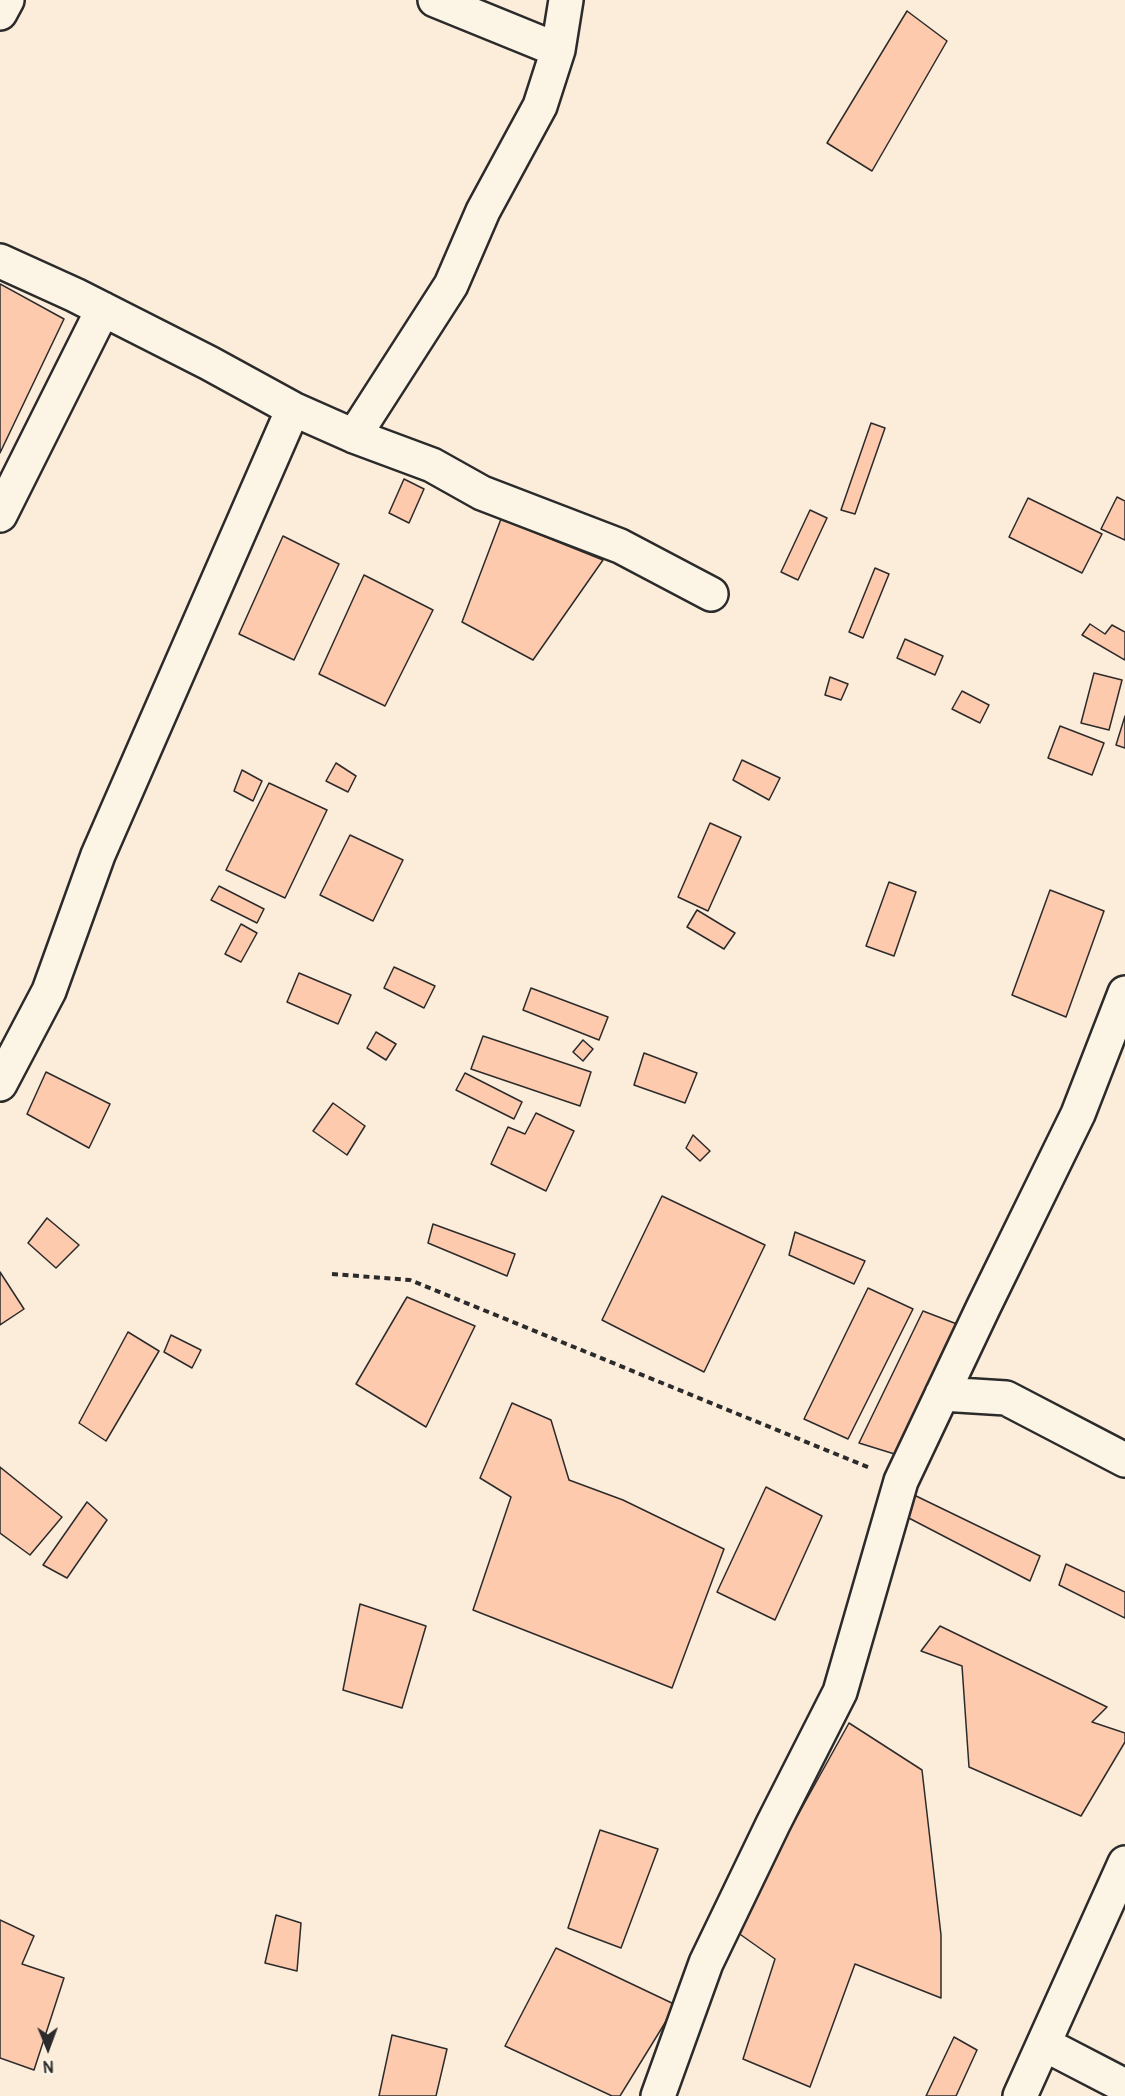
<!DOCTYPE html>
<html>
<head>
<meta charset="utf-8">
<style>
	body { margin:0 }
	#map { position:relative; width:1125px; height:2096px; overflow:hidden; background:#fcecda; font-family:Pangolin,sans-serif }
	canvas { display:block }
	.north { position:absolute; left:18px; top:2018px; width:60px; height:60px; -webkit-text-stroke:4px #fcf5e5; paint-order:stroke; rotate:179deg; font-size:16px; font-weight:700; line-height:24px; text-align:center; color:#2b2b2b }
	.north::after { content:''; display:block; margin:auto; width:21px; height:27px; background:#2b2b2b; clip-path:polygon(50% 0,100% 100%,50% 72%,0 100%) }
</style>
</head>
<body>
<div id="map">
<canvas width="1125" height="2096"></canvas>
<div class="north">N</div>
</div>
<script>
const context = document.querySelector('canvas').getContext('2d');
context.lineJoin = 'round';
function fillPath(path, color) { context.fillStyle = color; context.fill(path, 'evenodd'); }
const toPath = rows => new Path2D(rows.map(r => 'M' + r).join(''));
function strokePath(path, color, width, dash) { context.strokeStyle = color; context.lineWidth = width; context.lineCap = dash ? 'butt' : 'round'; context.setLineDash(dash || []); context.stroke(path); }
const building = toPath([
	[907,11,947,41,872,171,827,143,907,11],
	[0,284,64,319,0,453,0,284],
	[871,423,885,428,855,514,841,510,871,423],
	[404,479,424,489,409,523,389,513,404,479],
	[1117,497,1125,501,1125,540,1101,529,1117,497],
	[1028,498,1102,534,1082,573,1009,537,1028,498],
	[810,510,827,518,798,580,781,572,810,510],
	[501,519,603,560,533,660,462,622,501,519],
	[283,536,339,564,294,660,239,634,283,536],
	[875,568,889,574,863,638,849,632,875,568],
	[364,575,433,610,385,706,319,674,364,575],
	[1090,624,1105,634,1112,625,1125,632,1125,660,1082,635,1090,624],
	[905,639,943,656,935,675,897,658,905,639],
	[1094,673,1122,680,1109,730,1081,723,1094,673],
	[830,677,848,684,841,700,825,695,830,677],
	[962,691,989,705,980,723,952,709,962,691],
	[1125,716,1125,748,1116,745,1125,716],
	[1060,726,1104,743,1092,775,1048,758,1060,726],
	[742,760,780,778,769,800,733,780,742,760],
	[336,763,356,776,348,792,326,781,336,763],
	[242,770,262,781,253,801,234,791,242,770],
	[269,783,327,810,285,898,226,870,269,783],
	[710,823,741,837,708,911,678,897,710,823],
	[350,835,403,860,373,921,320,895,350,835],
	[889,882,916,892,894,956,866,946,889,882],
	[219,886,264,909,257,923,211,900,219,886],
	[1050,890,1104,911,1066,1017,1012,995,1050,890],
	[697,910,735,933,724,949,687,927,697,910],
	[241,924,257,933,241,962,225,954,241,924],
	[394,967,435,986,424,1008,384,988,394,967],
	[299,973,351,995,338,1024,287,1002,299,973],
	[531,988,608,1017,599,1040,523,1010,531,988],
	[376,1032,396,1044,386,1060,367,1048,376,1032],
	[483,1036,591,1072,580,1106,471,1069,483,1036],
	[583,1040,593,1049,583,1061,573,1052,583,1040],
	[644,1053,697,1073,685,1103,634,1085,644,1053],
	[46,1072,110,1104,89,1148,27,1114,46,1072],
	[465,1073,522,1102,514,1119,456,1090,465,1073],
	[333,1103,365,1126,347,1155,313,1131,333,1103],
	[536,1113,574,1131,546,1191,491,1164,508,1127,525,1134,536,1113],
	[693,1135,710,1151,700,1161,686,1148,693,1135],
	[662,1196,765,1245,704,1372,602,1320,662,1196],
	[47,1218,79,1245,56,1268,28,1243,47,1218],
	[433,1224,515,1254,507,1276,428,1243,433,1224],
	[795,1232,865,1261,854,1284,789,1255,795,1232],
	[0,1272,24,1309,0,1325,0,1272],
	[868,1288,913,1309,848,1439,804,1419,868,1288],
	[407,1297,475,1326,426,1427,356,1384,407,1297],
	[923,1311,962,1326,901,1456,859,1443,923,1311],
	[128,1332,159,1351,106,1441,79,1423,128,1332],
	[171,1335,201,1350,192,1368,164,1352,171,1335],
	[512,1403,551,1420,569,1480,623,1500,724,1549,672,1688,473,1610,511,1497,480,1478,512,1403],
	[0,1467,62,1517,30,1555,0,1533,0,1467],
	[766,1487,822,1516,775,1620,717,1592,766,1487],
	[914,1495,1040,1556,1030,1581,903,1515,914,1495],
	[87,1502,107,1520,67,1578,43,1565,87,1502],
	[1066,1564,1125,1592,1125,1618,1059,1585,1066,1564],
	[360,1604,426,1626,402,1708,343,1690,360,1604],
	[940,1626,1107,1707,1092,1722,1125,1733,1125,1742,1081,1816,969,1767,962,1666,921,1651,940,1626],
	[849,1723,922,1770,941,1935,941,1998,855,1964,810,2087,743,2059,775,1959,734,1930,849,1723],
	[600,1830,658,1849,621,1948,568,1928,600,1830],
	[276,1915,301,1923,297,1971,265,1963,276,1915],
	[0,1920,34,1936,22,1964,64,1978,34,2070,0,2058,0,1920],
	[556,1948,676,2005,620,2096,612,2096,505,2046,556,1948],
	[392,2035,447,2049,436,2096,379,2096,392,2035],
	[954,2037,977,2050,956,2096,926,2096,954,2037]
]);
fillPath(building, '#fecaae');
strokePath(building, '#2b2b2b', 1.5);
const minor = toPath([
	[435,0,558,50],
	[0,13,7,0],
	[0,261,75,295,209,363,293,409,354,436,432,465,482,493,620,546,711,594],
	[354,436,451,285,483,211,540,106,558,50,566,0],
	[0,515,103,309],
	[0,1084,49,991,98,855,293,409],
	[942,1394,1006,1398,1125,1460],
	[1044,2044,1125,2086],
	[658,2096,706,1963,773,1824,840,1692,901,1481,983,1308,1078,1114,1125,993],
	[1020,2096,1125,1863]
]);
strokePath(minor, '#2b2b2b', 38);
strokePath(toPath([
	[332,1274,410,1280,870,1468]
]), '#2b2b2b', 4, [6, 4.5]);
strokePath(minor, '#fcf5e5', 33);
</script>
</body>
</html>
